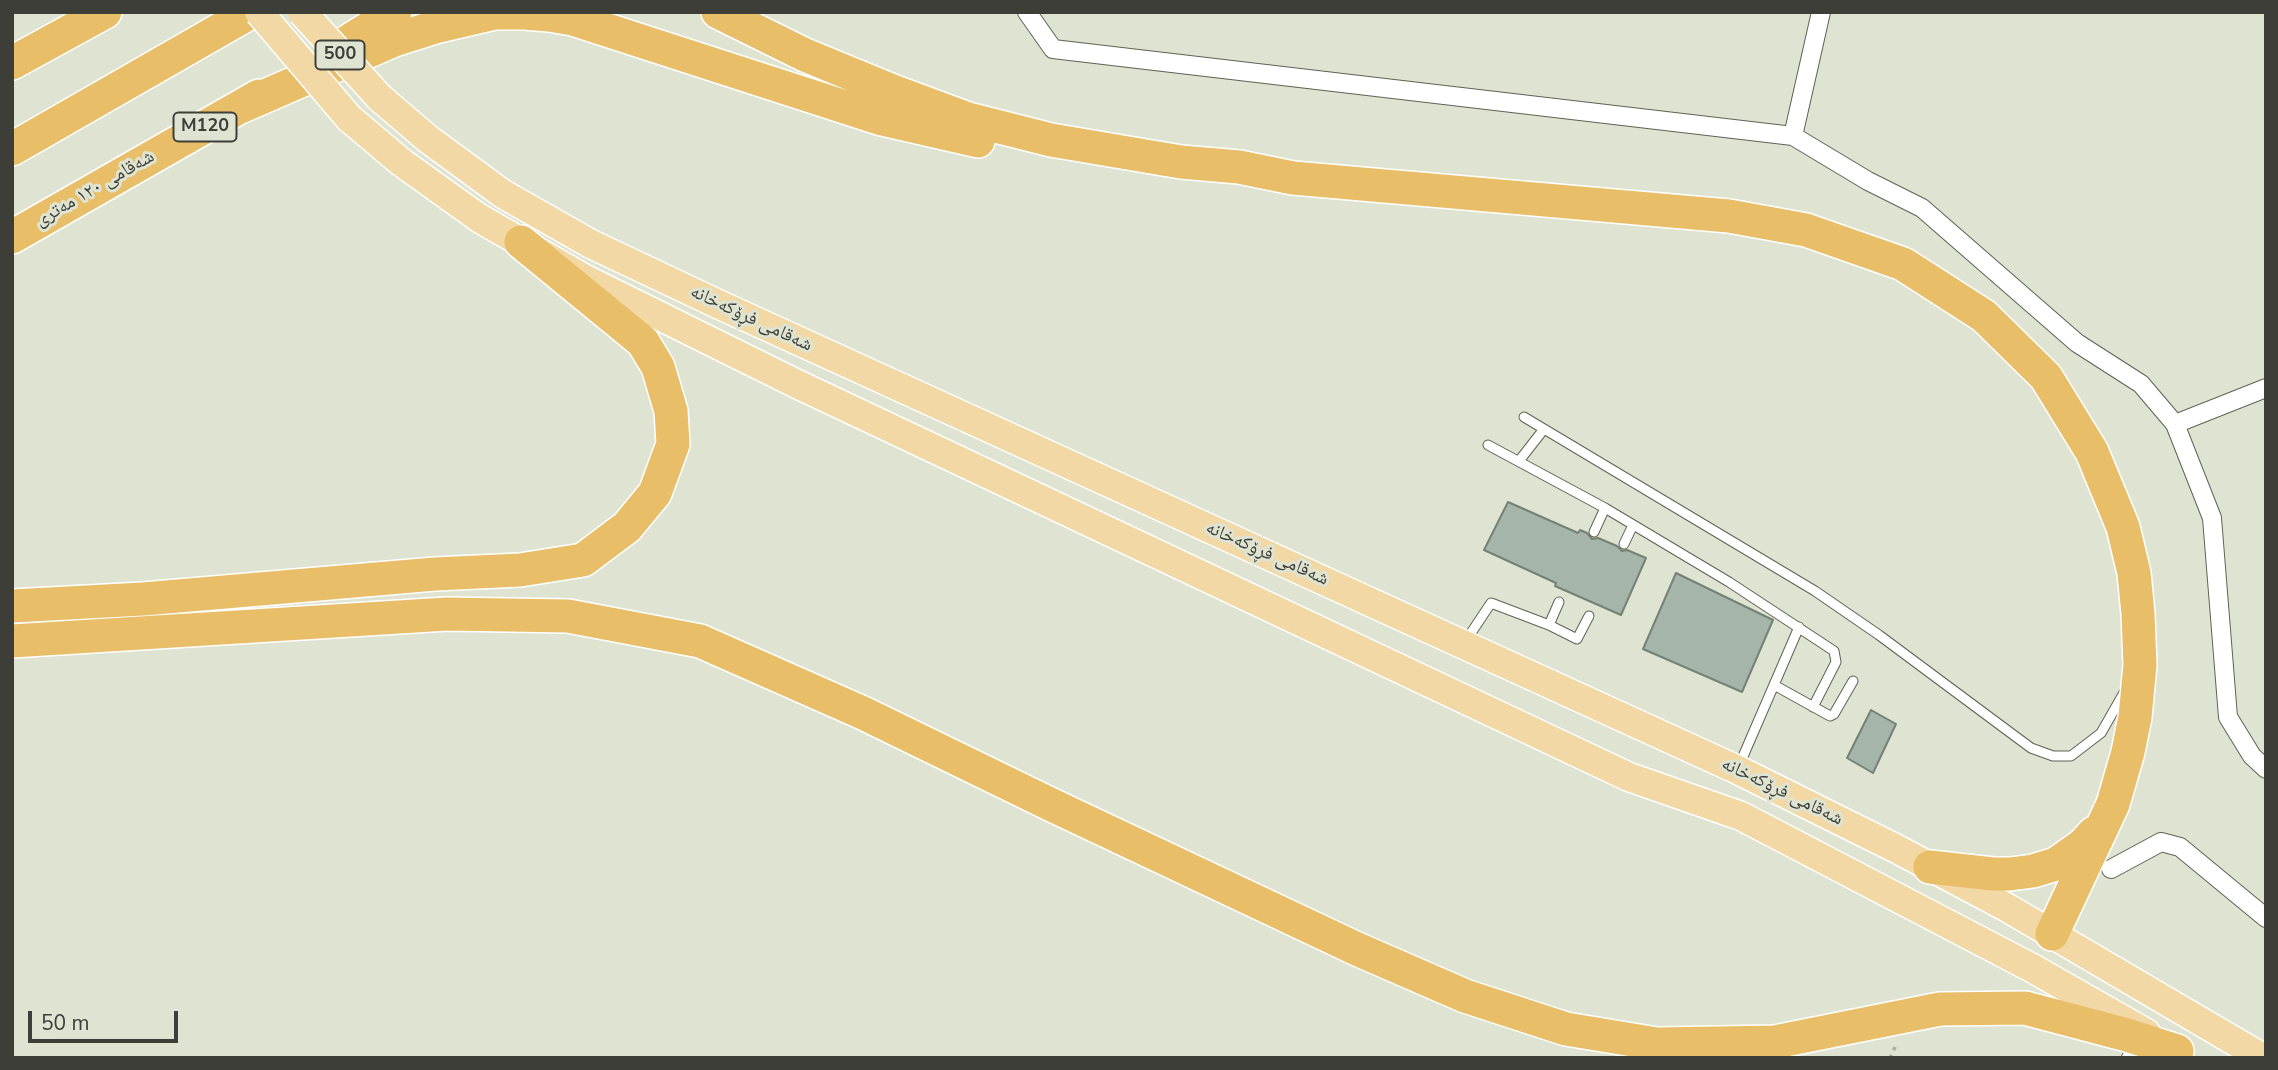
<!DOCTYPE html>
<html>
<head>
<meta charset="utf-8">
<style>
	body { margin:0 }
	#map { position:relative; width:2278px; height:1070px; overflow:hidden; background:#dfe3d1; font-family:"Nunito Sans",sans-serif }
	canvas { display:block }
	.frame { position:absolute; inset:0; border:14px solid #3c3e37; pointer-events:none }
	.scale { position:absolute; left:28px; top:1011px; width:150px; height:32px; box-sizing:border-box; border:4px solid #3c3e37; border-top:0; padding-left:9px; font-size:21px; line-height:24px; white-space:nowrap; color:#3c3e37; -webkit-text-stroke:5px #dfe3d1; paint-order:stroke }
</style>
</head>
<body>
<div id="map">
<canvas width="2278" height="1070"></canvas>
<div class="frame"></div>
<div class="scale">50 m</div>
</div>
<script>
const context = document.querySelector('canvas').getContext('2d');
context.lineJoin = 'round';
function fillPath(path, color) { context.fillStyle = color; context.fill(path, 'evenodd'); }
const toPath = rows => new Path2D(rows.map(r => 'M' + r).join(''));
function strokePath(path, color, width, dash) { context.strokeStyle = color; context.lineWidth = width; context.lineCap = dash ? 'butt' : 'round'; context.setLineDash(dash || []); context.stroke(path); }
function write(font, color, halo, rows, align = 'center') {
  context.font = font + ' "Nunito Sans","Noto Naskh Arabic",sans-serif'; context.lineWidth = 6; context.setLineDash([]); context.textBaseline = 'middle'; context.strokeStyle = halo; context.fillStyle = color; for (const [text, x, y, turn = 0] of rows) {
    context.save(); context.translate(x, y); context.rotate((+turn || 0) * Math.PI / 180); context.textAlign = isNaN(turn) ? turn : align; if (halo) context.strokeText(text, 0, 0); context.fillText(text, 0, 0); context.restore();
  }
}
const building = toPath([
	[1508,502,1578,533,1580,530,1587,533,1592,539,1598,538,1617,546,1622,551,1627,550,1646,558,1621,615,1555,586,1556,583,1484,550,1508,502],
	[1676,573,1773,620,1742,692,1643,649,1676,573],
	[1871,710,1896,724,1873,773,1847,758,1871,710]
]);
fillPath(building, '#a6b5a9');
strokePath(building, '#748276', 2);
const service = toPath([
	[1524,417,1815,591,1879,635,2031,748,2053,756,2071,756,2101,733,2125,691],
	[1488,445,1605,508,1729,582,1834,651,1836,662,1813,707],
	[1519,461,1544,429],
	[1594,532,1605,508],
	[1624,544,1633,525],
	[1549,625,1559,602],
	[1465,642,1491,603,1549,625,1577,639,1589,616],
	[1774,685,1830,716,1834,714,1853,681],
	[1738,768,1799,627],
	[2126,1058,2135,1043]
]);
const minor = toPath([
	[1027,12,1053,49,1793,136,1868,181,1922,208,2077,343,2141,384,2175,424,2212,518,2228,717,2252,756,2266,769],
	[1793,136,1821,12],
	[2175,424,2266,388],
	[2111,869,2161,842,2180,847,2266,918]
]);
const primary = toPath([
	[380,98,428,139,503,194,591,244,720,305,1738,770,1895,848,2006,907,2263,1058],
	[349,118,401,162,479,218,585,279,797,384,1629,777,1741,816,2032,968,2146,1033]
]);
const motorway = toPath([
	[718,12,805,55,895,92,968,119,1051,140,1181,162,1239,167,1293,178,1729,216,1806,230,1903,264,1984,316,2046,377,2092,452,2123,527,2134,573,2138,614,2140,665,2135,717,2128,752,2113,804,2052,934],
	[344,44,395,12],
	[12,63,105,12],
	[240,107,394,40,435,27,495,13,524,13,549,15,573,19,882,119,978,141],
	[12,149,251,12],
	[12,237,259,96],
	[12,606,143,599,435,574,520,570,583,560,627,527,655,493,673,444,671,411,658,367,643,342,521,242],
	[12,641,447,614,568,616,700,641,863,713,1054,806,1357,949,1465,996,1566,1029,1657,1044,1775,1042,1940,1009,2025,1008,2127,1035,2177,1051],
	[1930,867,1993,874,2010,874,2033,871,2056,864,2083,845,2094,833]
]);
strokePath(service, '#5f6353', 11);
strokePath(minor, '#5f6353', 20);
strokePath(primary, '#fff', 31);
strokePath(motorway, '#fff', 36);
strokePath(toPath([
	[1890,1058,1896,1045]
]), '#acafa1', 3.5, [3.5, 5]);
strokePath(service, '#fff', 9);
strokePath(minor, '#fff', 18);
strokePath(primary, '#f1d8a4', 28);
strokePath(motorway, '#e8be68', 33);
const primaryBridge = toPath([
	[259,12,349,118],
	[302,12,380,98]
]);
strokePath(primaryBridge, '#fff', 31, []);
strokePath(primaryBridge, '#f1d8a4', 28);
for (const [x, y, w] of [
	[340,55,49],
	[205,127,63]
]) { const box = new Path2D(); box.roundRect(x - w / 2, y - 14.5, w, 29, 5); context.fillStyle = '#dfe3d1'; context.fill(box); strokePath(box, '#3c3e37', 2); }
write('bold 18px', '#3c3e37', null, [
	["500",340,55],
	["M120",205,127]
]);
write('19px', '#3c3e37', '#dfe3d1', [
	["شەقامی ١٢٠ مەتری",95,189,-30],
	["شەقامی فڕۆکەخانە",751,319,25],
	["شەقامی فڕۆکەخانە",1267,554,24],
	["شەقامی فڕۆکەخانە",1782,792,26]
]);
</script>
</body>
</html>
